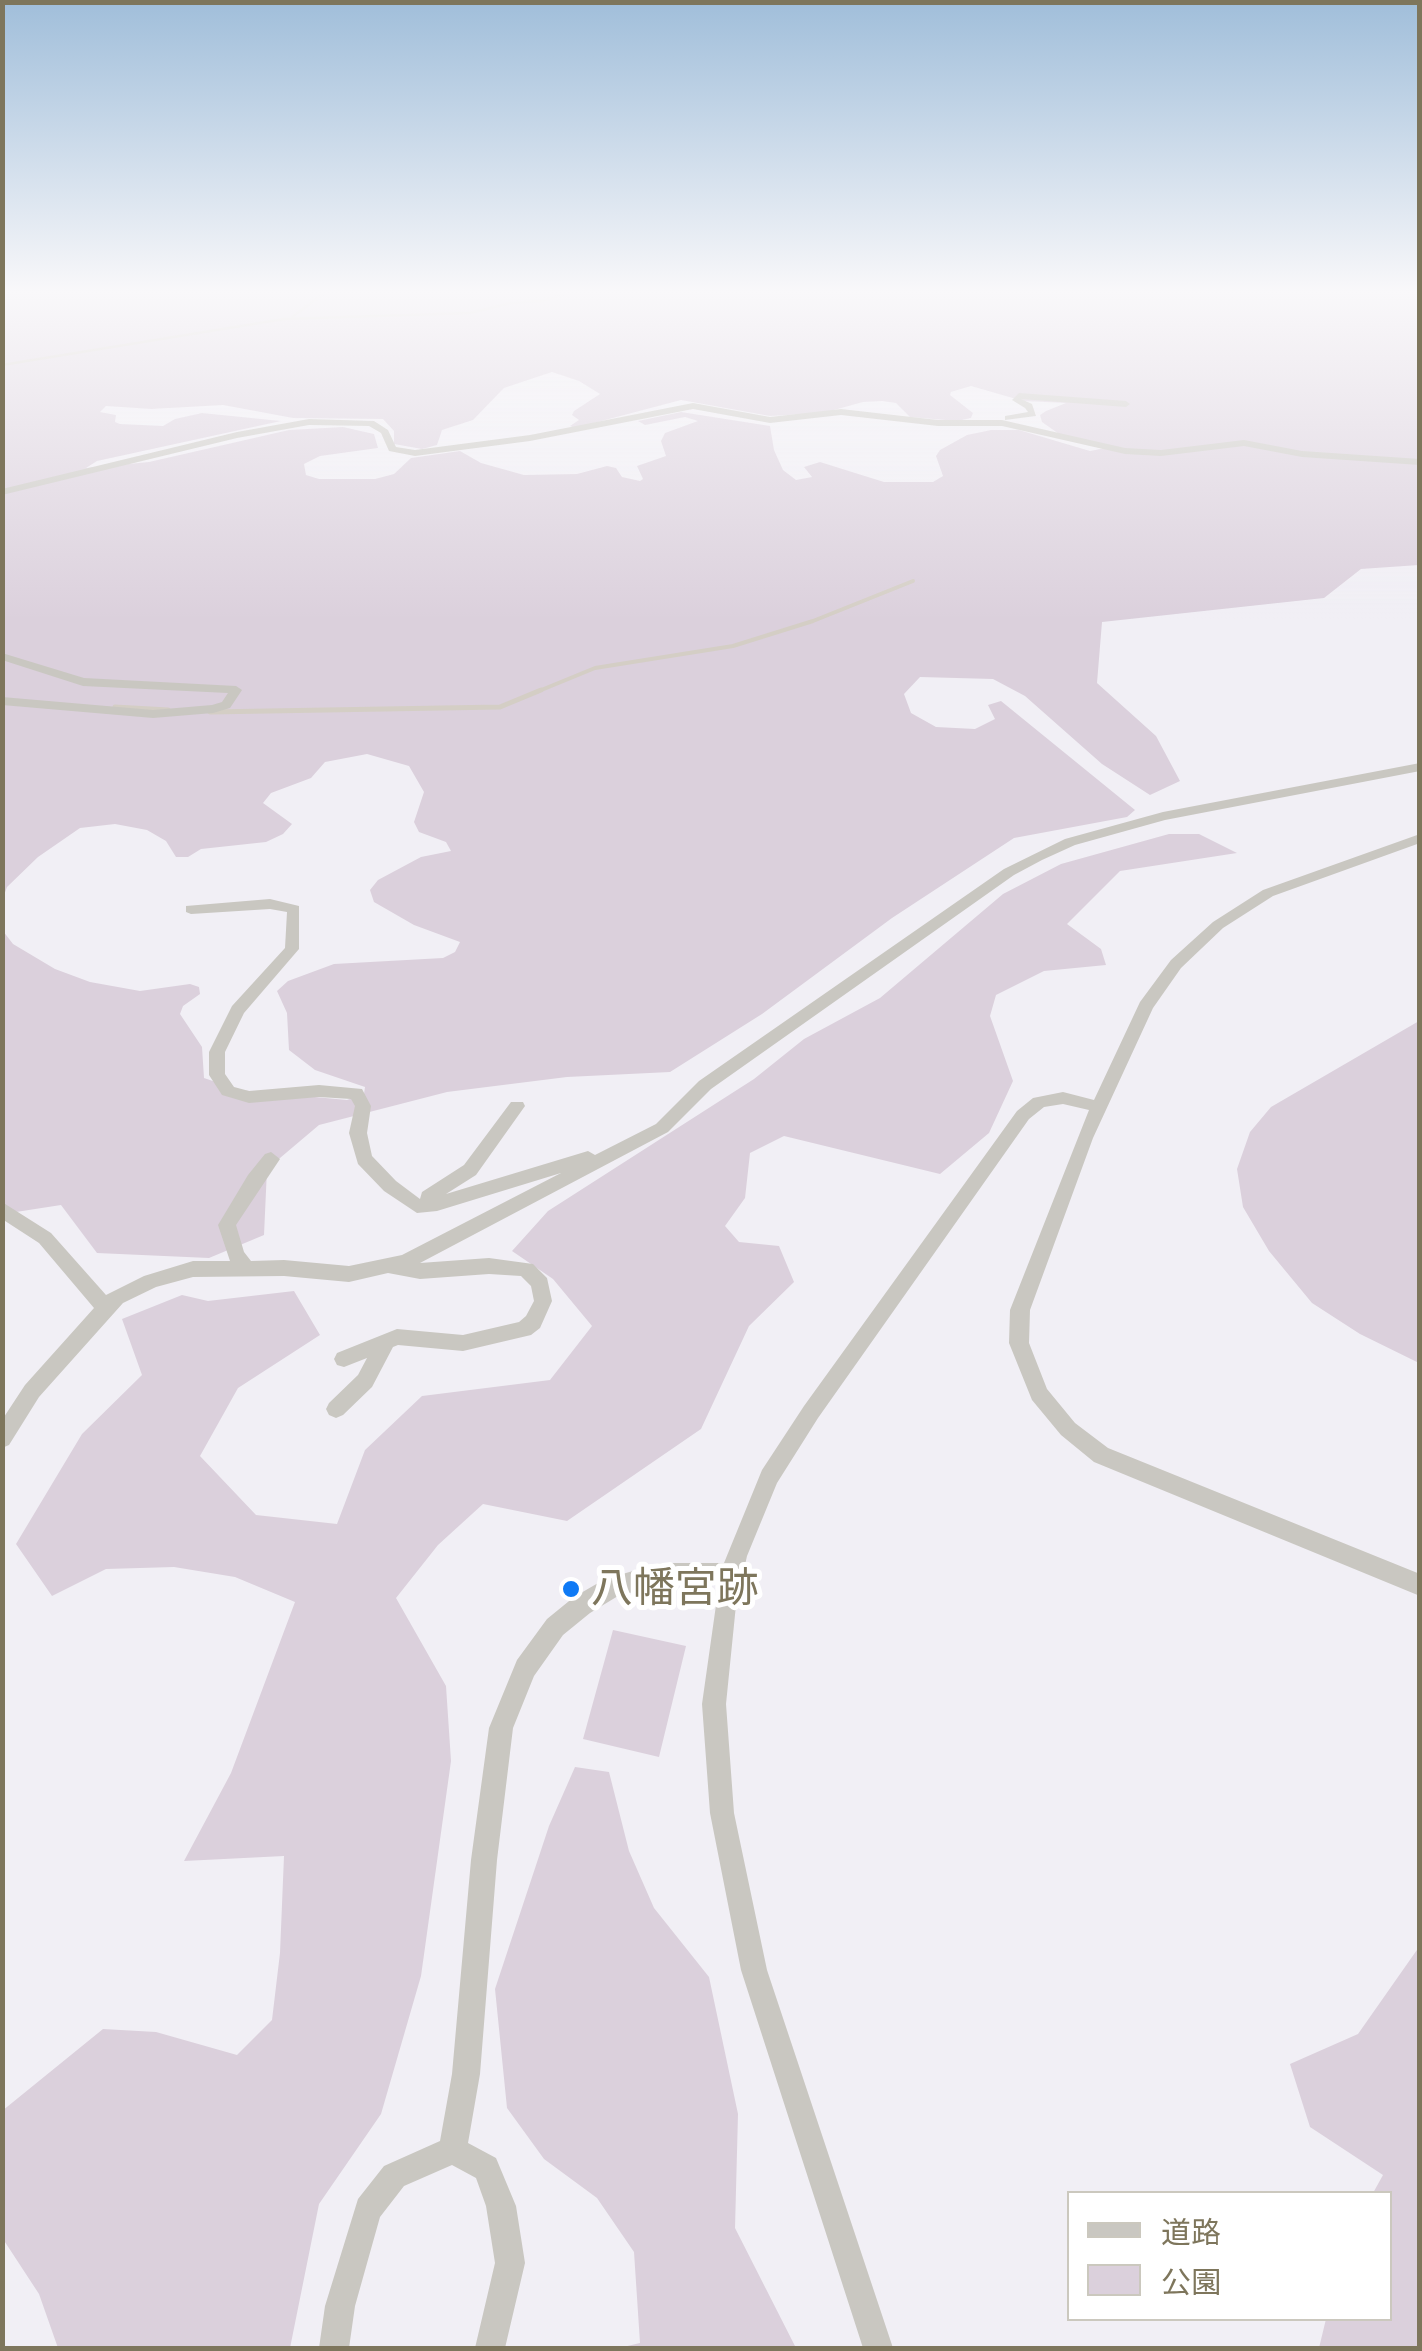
<!DOCTYPE html>
<html>
<head>
<meta charset="utf-8">
<style>
	body { margin:0 }
	#map { position:relative; width:1422px; height:2351px; overflow:hidden; background:#f1eff5; font-family:Mulish,"Noto Sans JP",sans-serif }
	canvas { display:block }
	.frame { position:absolute; inset:0; border:5px solid #7e765c; pointer-events:none }
	.legend { position:absolute; left:1067px; top:2191px; width:325px; height:130px; box-sizing:border-box; background:#fff; border:2px solid #cbc8be; margin:0; padding:12px 18px; list-style:none; font-size:30px; color:#7e765c }
	.legend li { display:flex; align-items:center; gap:20px; height:50px }
	.legend b { width:50px; border:2px solid #cbc8be }
</style>
</head>
<body>
<div id="map">
<canvas width="1422" height="2351"></canvas>
<div class="frame"></div>
<ul class="legend">
<li><b style="height:12px;background:#c9c7c1"></b>道路</li>
<li><b style="height:28px;background:#dbd0dc"></b>公園</li>
</ul>
</div>
<script>
const context = document.querySelector('canvas').getContext('2d');
context.lineJoin = 'round';
function fillPath(path, color) { context.fillStyle = color; context.fill(path, 'evenodd'); }
const toPath = rows => new Path2D(rows.map(r => 'M' + r).join(''));
function strokePath(path, color, width, dash) { context.strokeStyle = color; context.lineWidth = width; context.lineCap = dash ? 'butt' : 'round'; context.setLineDash(dash || []); context.stroke(path); }
function write(font, color, halo, rows, align = 'center') {
  context.font = font + ' Mulish,"Noto Sans JP",sans-serif'; context.lineWidth = 10; context.setLineDash([]); context.textBaseline = 'middle'; context.strokeStyle = halo; context.fillStyle = color; for (const [text, x, y, turn = 0] of rows) {
    context.save(); context.translate(x, y); context.rotate((+turn || 0) * Math.PI / 180); context.textAlign = isNaN(turn) ? turn : align; if (halo) context.strokeText(text, 0, 0); context.fillText(text, 0, 0); context.restore();
  }
}
fillPath(toPath([
	[3,292,1419,292,1419,565,1361,569,1324,598,1102,622,1097,683,1156,736,1180,781,1150,795,1102,764,1025,696,993,679,920,677,904,694,911,713,936,727,975,729,995,719,988,705,1001,701,1135,810,1127,817,1014,838,892,918,762,1014,670,1072,567,1077,447,1092,319,1125,267,1169,264,1235,209,1258,97,1253,61,1205,3,1214,3,931,13,944,55,969,90,982,140,991,190,984,199,987,200,994,183,1006,180,1014,202,1047,204,1078,239,1090,347,1100,364,1094,365,1087,315,1070,289,1050,287,1013,277,991,288,981,334,964,443,958,455,952,460,942,414,925,374,902,370,890,378,880,421,857,451,851,446,842,419,832,414,822,424,792,409,766,367,754,325,762,311,778,271,793,263,803,292,824,283,834,266,842,201,849,188,857,176,857,166,841,147,830,115,824,80,828,38,857,7,887,3,898],
	[552,372,579,381,600,394,574,411,572,415,579,420,570,426,575,428,681,400,770,416,823,413,863,402,882,401,896,403,910,417,957,421,971,418,973,413,950,395,951,392,971,386,1023,401,1066,403,1046,411,1040,415,1042,422,1059,434,1105,448,1090,451,1019,430,991,430,967,435,940,450,936,456,943,476,933,482,884,482,820,462,804,467,812,477,796,480,783,470,774,450,770,426,681,412,638,421,645,425,685,417,698,421,665,433,661,441,666,456,637,466,643,479,640,481,622,477,616,468,607,466,577,474,524,475,481,463,460,451,411,458,394,474,375,479,319,479,306,475,304,464,320,456,378,448,374,434,343,427,289,430,149,462,86,468,97,461,281,421,202,413,175,419,163,426,120,424,115,422,116,415,100,412,106,406,151,409,223,405,293,418,383,419,394,431,394,444,422,449,437,445,442,430,473,420,504,388],
	[1169,834,1199,834,1237,853,1120,871,1067,924,1101,949,1106,965,1044,971,996,995,990,1016,1013,1081,989,1133,940,1174,784,1136,750,1153,745,1198,725,1226,739,1242,779,1246,794,1282,749,1326,701,1429,567,1521,483,1504,438,1545,396,1598,446,1686,451,1761,421,1976,381,2114,319,2204,290,2348,58,2348,39,2294,3,2239,2,2111,103,2029,156,2032,237,2055,272,2020,280,1953,284,1856,184,1861,231,1773,295,1602,235,1577,174,1567,106,1569,52,1596,16,1544,82,1434,142,1375,122,1319,182,1295,208,1301,294,1291,320,1335,238,1388,200,1456,256,1515,337,1524,365,1450,422,1396,550,1380,592,1326,553,1279,512,1251,548,1211,754,1079,804,1039,880,998,1003,894,1061,864],
	[1419,1021,1419,1363,1360,1334,1312,1303,1269,1251,1243,1207,1237,1169,1250,1132,1271,1107],
	[613,1630,686,1646,659,1757,583,1739],
	[575,1767,609,1772,629,1851,654,1908,709,1977,738,2114,735,2228,796,2348,619,2348,640,2343,634,2252,597,2198,544,2159,507,2108,495,1989,549,1826],
	[1419,1947,1419,2348,1319,2348,1326,2319,1390,2318,1390,2194,1373,2193,1383,2175,1310,2127,1290,2064,1358,2034]
]), '#dbd0dc');
strokePath(toPath([
	[292,317,326,292],
	[2,365,284,319,470,313,511,303,542,301,570,292]
]), '#d4cec5', 2.5);
strokePath(toPath([
	[534,693,595,668,733,646,813,621,913,581]
]), '#d4cec5', 4);
strokePath(toPath([
	[115,707,168,710],
	[210,712,500,707,541,690]
]), '#d4cec5', 5);
fillPath(toPath([
	[1019,393,1126,401,1130,404,1126,407,1021,399,1032,404,1036,416,1005,420,1005,416,1028,412,1025,408,1012,400,1019,393],
	[693,403,770,417,841,409,938,420,1002,420,1125,448,1161,450,1244,440,1302,451,1420,459,1420,465,1302,457,1244,446,1161,456,1125,454,1002,426,938,426,841,415,770,423,693,409,530,441,415,456,389,451,381,433,369,426,309,425,237,438,2,495,2,489,237,432,309,419,374,421,388,430,396,447,415,450,530,435,693,403],
	[2,653,84,678,236,686,242,690,230,708,213,713,153,718,2,705,2,697,153,710,212,705,222,702,228,693,83,686,2,660,2,653],
	[1420,763,1420,771,1165,820,1075,845,1042,860,1014,875,711,1089,668,1132,420,1263,489,1258,533,1264,547,1278,552,1301,540,1328,531,1335,463,1351,398,1345,393,1347,372,1387,343,1415,336,1418,329,1415,326,1409,329,1403,358,1375,367,1358,344,1367,337,1365,334,1359,337,1353,397,1329,463,1335,519,1322,526,1316,534,1301,531,1286,521,1276,489,1274,420,1279,388,1273,349,1282,284,1276,193,1277,156,1287,123,1303,39,1397,9,1445,2,1448,2,1420,25,1385,94,1308,39,1243,2,1219,2,1202,51,1233,106,1295,144,1276,193,1261,230,1261,218,1225,248,1175,265,1154,271,1152,280,1159,236,1225,244,1252,251,1261,284,1260,349,1266,402,1255,561,1173,437,1211,417,1213,384,1191,358,1164,349,1133,355,1106,351,1099,319,1097,249,1103,222,1095,209,1075,209,1052,232,1006,285,948,287,912,270,909,191,914,186,912,186,906,270,899,299,906,299,949,244,1013,225,1052,225,1074,234,1087,249,1091,319,1085,362,1089,371,1106,367,1133,372,1156,396,1181,420,1199,422,1192,464,1165,511,1102,523,1102,525,1106,476,1175,446,1194,588,1151,595,1155,656,1124,699,1081,1004,869,1065,839,1163,812,1420,763],
	[1420,834,1420,843,1273,896,1223,928,1181,968,1153,1008,1093,1138,1030,1310,1029,1343,1047,1389,1075,1423,1108,1448,1420,1574,1420,1596,1094,1462,1061,1435,1032,1400,1009,1343,1010,1310,1089,1110,1063,1104,1044,1107,1029,1119,818,1418,777,1483,747,1556,736,1605,726,1704,734,1813,767,1970,893,2348,863,2348,741,1970,710,1813,702,1704,719,1584,661,1585,618,1596,590,1613,563,1635,534,1676,513,1728,497,1860,480,2074,468,2143,496,2158,516,2206,525,2263,505,2348,475,2348,495,2263,486,2206,476,2178,452,2165,404,2186,380,2217,355,2306,349,2348,319,2348,325,2306,358,2199,384,2166,440,2141,452,2074,471,1860,489,1728,517,1660,547,1619,574,1597,605,1579,661,1563,724,1563,762,1470,804,1406,1017,1111,1033,1098,1063,1092,1094,1100,1140,1002,1171,960,1213,922,1263,890,1420,834]
]), '#c9c7c1');
const sky = context.createLinearGradient(0, 0, 0, 621);
sky.addColorStop(0, '#a0beda');
sky.addColorStop(0.47, '#f9f8fa');
sky.addColorStop(1, '#f9f8fa00');
context.fillStyle = sky;
context.fillRect(0, 0, 1422, 621);
for (const [x, y, r, color] of [
	[571,1589,10,"#0f7af5"]
]) { const dot = new Path2D(); dot.arc(x, y, r, 0, 2 * Math.PI); context.fillStyle = color; context.fill(dot); strokePath(dot, '#fff', 4); }
write('42px', '#7e765c', '#fff', [
	["八幡宮跡",591,1589]
], 'left');
</script>
</body>
</html>
